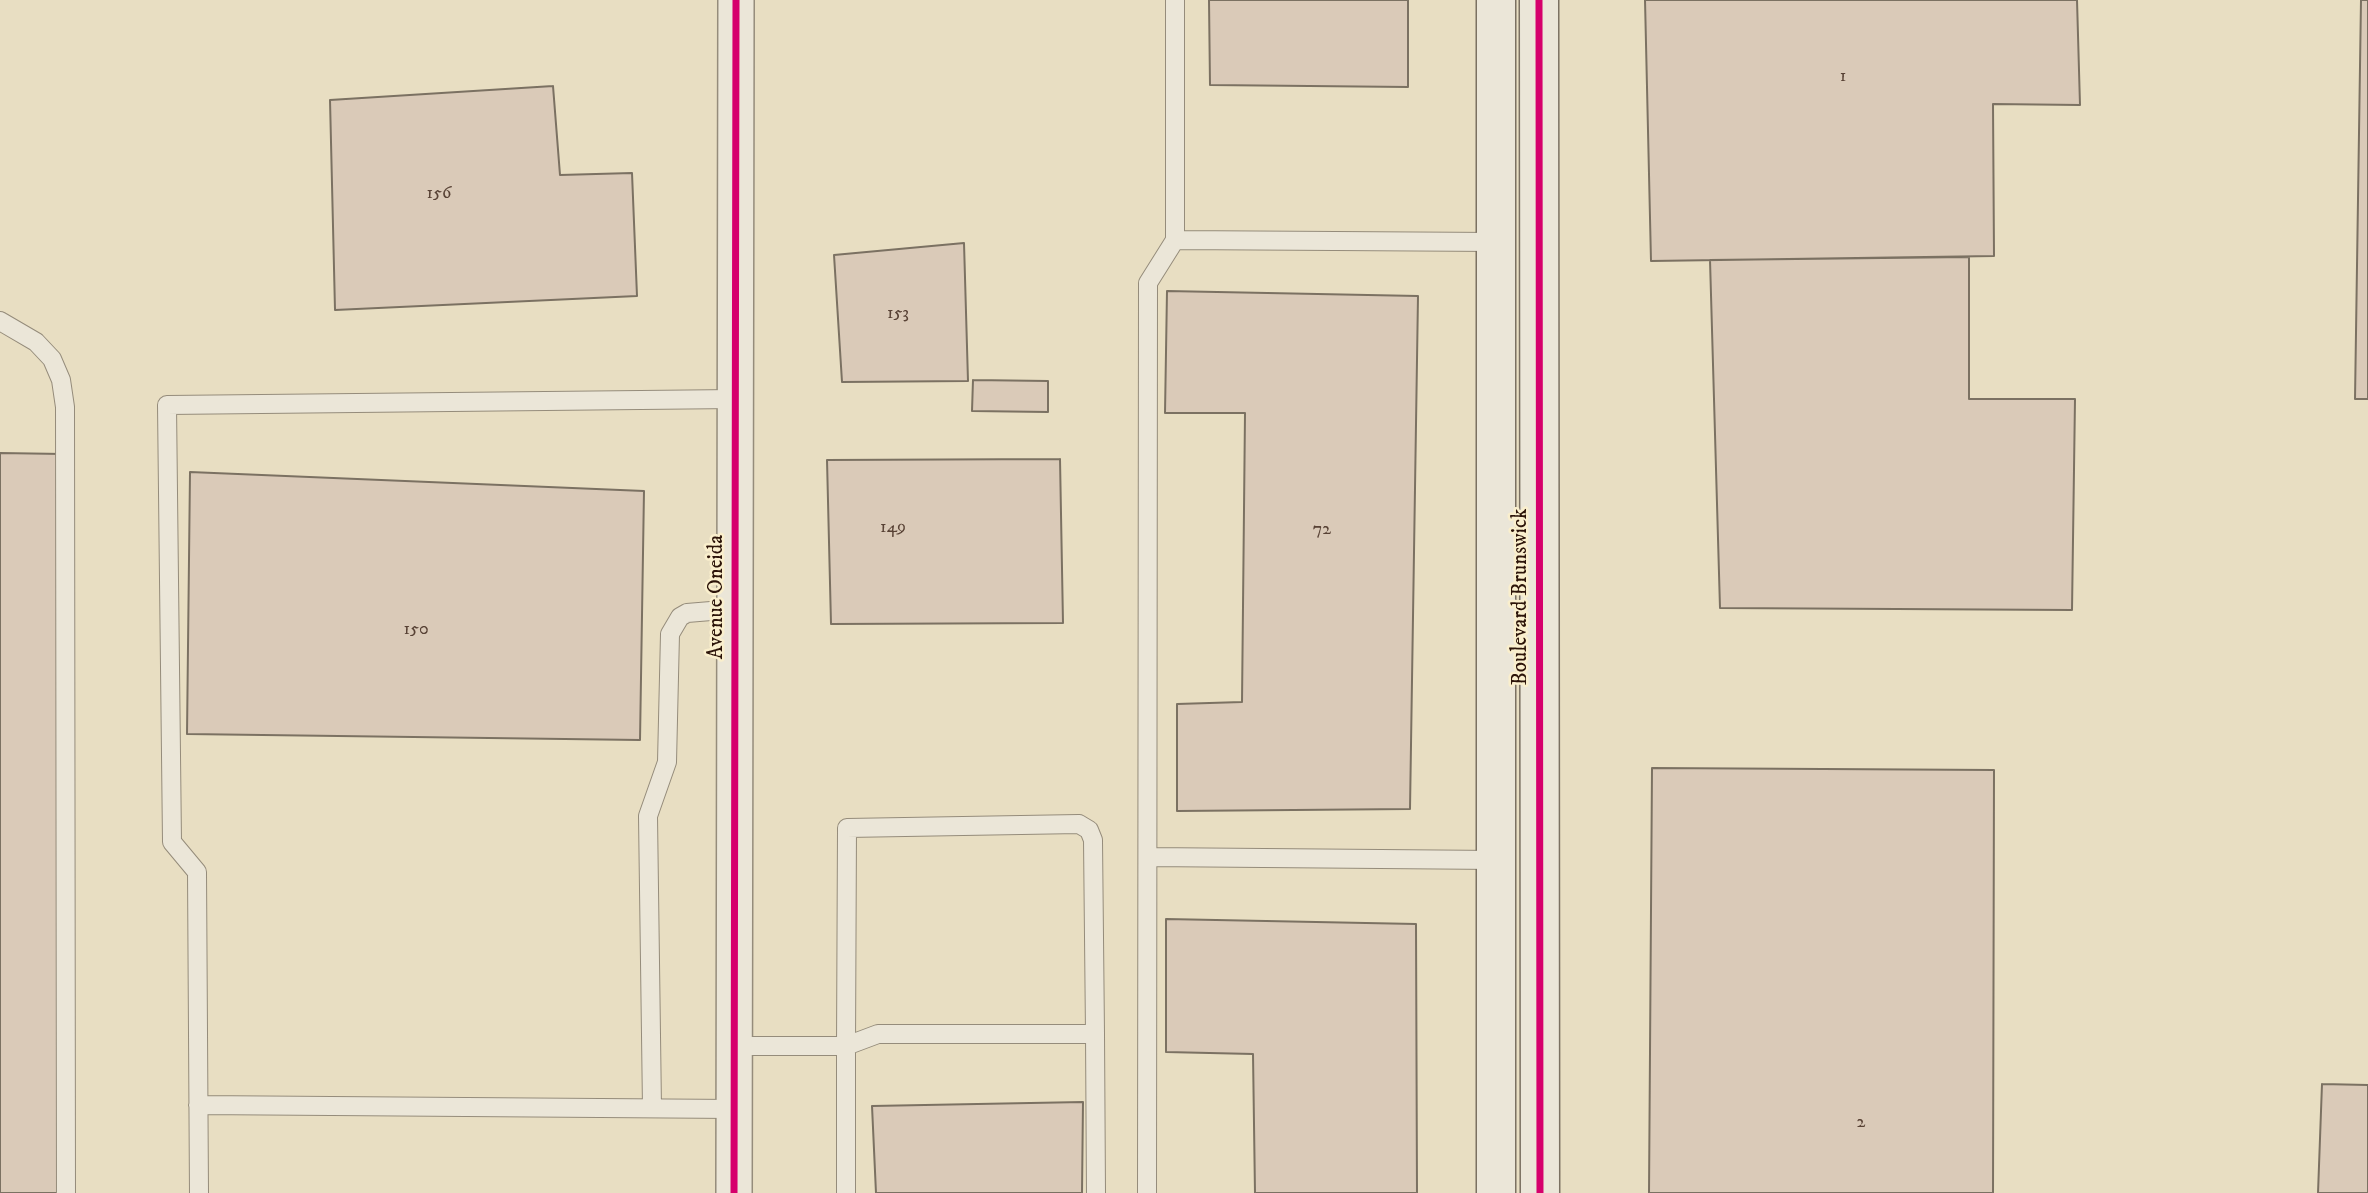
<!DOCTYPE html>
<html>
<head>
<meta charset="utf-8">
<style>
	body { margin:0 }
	canvas { display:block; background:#e8dec2 }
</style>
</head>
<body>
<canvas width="2368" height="1193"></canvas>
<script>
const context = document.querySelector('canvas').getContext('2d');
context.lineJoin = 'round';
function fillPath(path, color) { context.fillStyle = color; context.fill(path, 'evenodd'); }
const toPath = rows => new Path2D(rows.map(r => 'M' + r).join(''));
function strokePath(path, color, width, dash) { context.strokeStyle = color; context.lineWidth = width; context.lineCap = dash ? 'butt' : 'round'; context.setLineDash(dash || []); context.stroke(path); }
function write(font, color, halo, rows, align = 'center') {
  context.font = font + ' "IM FELL DW Pica",serif'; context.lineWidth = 5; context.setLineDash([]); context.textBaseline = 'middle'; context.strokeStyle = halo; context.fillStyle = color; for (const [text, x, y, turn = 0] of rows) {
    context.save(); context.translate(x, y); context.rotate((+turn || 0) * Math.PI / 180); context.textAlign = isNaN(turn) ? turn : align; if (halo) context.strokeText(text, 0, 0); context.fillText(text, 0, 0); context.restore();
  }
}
const building = toPath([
	[1209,0,1408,0,1408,87,1210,85,1209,0],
	[1645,0,2077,0,2080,105,1993,104,1994,256,1651,261,1645,0],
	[2361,0,2368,0,2368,399,2355,399,2361,0],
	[553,86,560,175,632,173,637,296,335,310,330,100,553,86],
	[964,243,968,381,842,382,834,255,964,243],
	[1969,257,1969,399,2075,399,2072,610,1720,608,1710,260,1969,257],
	[1167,291,1418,296,1410,809,1177,811,1177,704,1242,702,1245,413,1165,413,1167,291],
	[973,380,1048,381,1048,412,972,411,973,380],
	[0,453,63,454,60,1193,0,1193,0,453],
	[1060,459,1063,623,831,624,827,460,1060,459],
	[190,472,644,491,640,740,187,734,190,472],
	[1652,768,1994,770,1993,1193,1649,1193,1652,768],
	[1166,919,1416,924,1417,1193,1255,1193,1253,1054,1166,1052,1166,919],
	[2322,1084,2368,1085,2368,1193,2318,1193,2322,1084],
	[1083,1102,1082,1193,876,1193,872,1106,1083,1102]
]);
fillPath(building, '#dacab8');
strokePath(building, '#7b7162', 2);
const lane = toPath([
	[1175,240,1496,242],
	[0,321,36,342,52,359,61,380,65,407,66,1193],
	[1079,824,1089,830,1093,840,1095,1034,878,1034,846,1046,847,828,1079,824],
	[1148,857,1496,860],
	[1095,1034,1096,1193],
	[734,1046,846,1046,846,1193],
	[198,1105,734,1109],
	[652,1108,648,816,667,762,670,634,680,617,687,613,735,609],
	[199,1193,197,872,172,842,167,405,735,399],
	[1147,1193,1148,283,1175,240,1175,0]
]);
const street = toPath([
	[734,1193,736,0]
]);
const secondary = toPath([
	[1496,0,1496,1193],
	[1539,0,1540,1193]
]);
strokePath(lane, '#958c7b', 20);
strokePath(street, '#958c7b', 38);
strokePath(secondary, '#7b7162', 41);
strokePath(lane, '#ebe6d8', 18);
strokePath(street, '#ebe6d8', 35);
strokePath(secondary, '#ebe6d8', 38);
strokePath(toPath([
	[1539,0,1540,1193],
	[734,1193,736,0]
]), '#d6006c', 7);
write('18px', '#584235', null, [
	["1",1843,77],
	["156",439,194],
	["153",898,314],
	["149",893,528],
	["72",1322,530],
	["150",416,630],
	["2",1861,1123]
]);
write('21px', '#2c1409', '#faefcd', [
	["Avenue Oneida",718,597,-90],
	["Boulevard Brunswick",1522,597,-90]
]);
</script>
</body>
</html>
